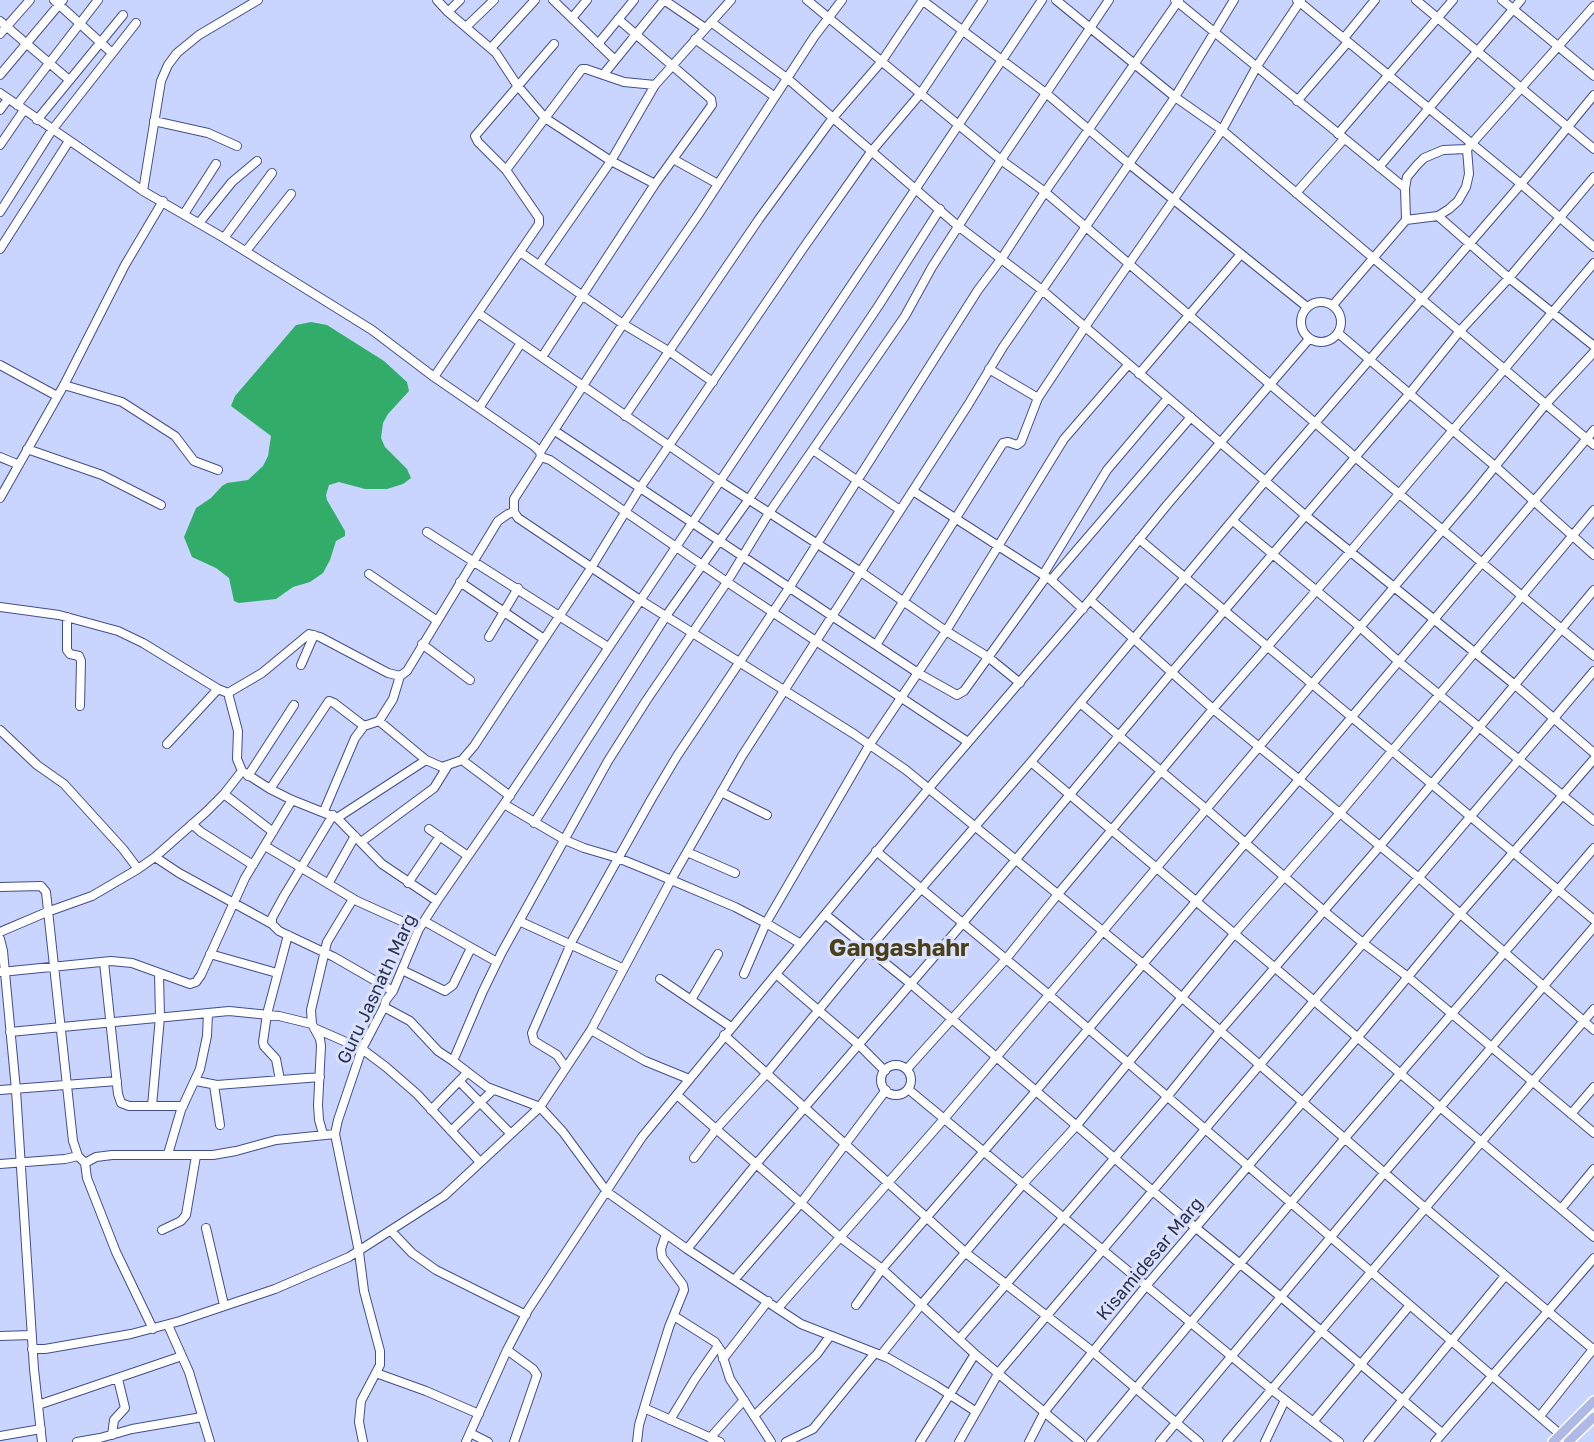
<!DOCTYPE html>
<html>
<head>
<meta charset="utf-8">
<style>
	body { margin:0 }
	canvas { display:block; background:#c9d4ff }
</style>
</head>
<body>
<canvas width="1594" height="1442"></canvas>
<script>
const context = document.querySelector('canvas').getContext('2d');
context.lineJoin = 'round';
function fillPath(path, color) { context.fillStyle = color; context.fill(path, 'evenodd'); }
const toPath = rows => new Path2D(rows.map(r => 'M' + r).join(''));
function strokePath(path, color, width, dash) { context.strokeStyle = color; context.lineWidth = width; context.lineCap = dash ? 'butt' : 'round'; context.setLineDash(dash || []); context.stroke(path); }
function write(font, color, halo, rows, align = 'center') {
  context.font = font + ' "Golos Text",sans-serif'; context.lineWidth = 6; context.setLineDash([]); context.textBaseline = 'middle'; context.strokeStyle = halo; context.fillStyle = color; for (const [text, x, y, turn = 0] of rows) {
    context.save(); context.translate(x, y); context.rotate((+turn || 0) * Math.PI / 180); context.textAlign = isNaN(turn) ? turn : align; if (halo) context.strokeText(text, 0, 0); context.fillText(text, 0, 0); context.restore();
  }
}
fillPath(toPath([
	[311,322,327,325,384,361,407,382,409,391,388,414,383,423,381,438,385,447,407,469,411,478,403,484,387,489,365,489,339,482,329,485,326,495,327,500,345,531,345,536,336,541,330,560,323,573,310,582,293,587,276,599,239,603,234,601,229,578,216,568,192,557,184,537,196,508,211,498,222,486,227,483,248,480,263,466,268,456,271,436,231,406,235,396,296,325]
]), '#32ad69');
const minor = toPath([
	[54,0,112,53],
	[437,0,448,12,496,53,517,85,545,118,611,161,655,184],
	[553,0,615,60],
	[664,0,705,28],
	[807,0,1001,160,1045,192,1355,457,1594,656],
	[922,0,1047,94,1128,163,1307,307],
	[1056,0,1175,97,1222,130,1594,445],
	[1175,0,1405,188],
	[1297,0,1521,184,1594,247],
	[1416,0,1594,149],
	[1502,0,1594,76],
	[448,12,460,0],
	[572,18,587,0],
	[0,21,68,79],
	[711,22,788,79,958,226,1042,290,1305,515,1515,685,1594,753],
	[466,27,494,0],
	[0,34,30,0],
	[1344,38,1375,0],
	[695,39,775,97],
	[598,44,634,0],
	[491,48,535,0],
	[0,75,63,0],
	[603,75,664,0],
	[0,93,143,191,224,238,372,330,434,377,534,446,540,452,541,457,514,499,514,512,518,518,640,600,854,734,906,770,1143,964,1424,1207,1594,1350],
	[1297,101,1348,42],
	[17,105,98,0],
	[0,110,8,99],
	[37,120,123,15],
	[154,121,208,133,237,146],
	[1338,134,1453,0],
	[0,145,24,110],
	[673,159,718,184],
	[1379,167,1521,0],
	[506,170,582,69,586,69,624,82,655,85],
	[143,191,161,81,168,65,177,53,199,35,258,0],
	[1296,193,1344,139],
	[0,212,52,130,136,23],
	[184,214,216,164],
	[1438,216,1509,278,1594,346],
	[1406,220,1438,216,1449,209,1458,201,1466,187,1469,174,1467,149],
	[199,223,232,182,257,161],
	[224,238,272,173],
	[0,249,69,141],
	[246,251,291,194],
	[520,252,623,324,670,352,713,382],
	[539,265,611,161,655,85,731,0],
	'1301 322a20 20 0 1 1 40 0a20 20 0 1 1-40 0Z',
	[1333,305,1406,220,1405,188,1407,177,1417,165,1424,158,1443,150,1467,149,1594,6],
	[478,313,720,481,861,572,946,631,988,657,1020,683],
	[1338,333,1496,467,1594,555],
	[542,357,655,184,712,105,711,99,618,19],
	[0,365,57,396],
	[989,369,1038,398],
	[1139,374,1241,254],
	[434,377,539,224,539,218,506,170,478,142,475,136,554,44],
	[64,385,122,402,175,436,194,461,218,470],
	[479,408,521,343],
	[625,416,759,219,832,119,882,61,923,0],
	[555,431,832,616,918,673,957,695,964,691,1046,577],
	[27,449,102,475,161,505],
	[813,450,900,510],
	[540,452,623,324,698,215,814,37,842,0],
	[0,457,17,464],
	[541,457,550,460,727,582,968,742],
	[913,491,1051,580,1083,609],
	[0,498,64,385,125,265,163,201],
	[1233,521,1360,627,1398,661,1594,821],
	[427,532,608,647],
	[1139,539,1594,920],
	[369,574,436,620],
	[1043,575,1107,470,1168,398],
	[1051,580,1191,417],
	[460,582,544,639],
	[1090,600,1213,709,1419,878,1594,1030],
	[0,607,59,615,118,631,143,643,218,689,228,693,262,673,309,634,320,637,388,673,400,676,407,671,498,521,508,514,514,512],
	[67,617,67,650,70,654,79,656,81,661,80,706],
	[489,637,518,588],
	[422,644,470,680],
	[876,645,1003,443,1008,442,1017,445,1021,442,1038,398,1085,327,1222,130,1257,66,1301,0],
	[301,665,314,635],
	[228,693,238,731,237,759,242,771,270,789,292,800,337,818,382,864,437,901],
	[1080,703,1205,808,1324,911,1363,943,1408,977,1594,1133],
	[379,721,426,760,442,767,462,760,474,746,591,568,640,488,802,250,871,152,921,93,983,0],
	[0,730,37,765,64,784,123,849,138,869],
	[167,744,218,689],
	[462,760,510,796],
	[1031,762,1594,1237],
	[248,776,294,705],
	[270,789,329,701,334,703,364,726],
	[721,792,767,815],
	[224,794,273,832],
	[504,804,565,840,584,848,618,858,650,871,735,907,766,923,801,944],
	[324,811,355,738,364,726,379,721,393,699,400,676],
	[333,815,284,896,272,918,272,924,279,931,334,957,393,991],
	[337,818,426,760],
	[534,823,666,616,749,499,879,305,940,209],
	[192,824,201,832,253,865],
	[429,829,468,856],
	[361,842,434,788,447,767],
	[265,846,357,901,419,929],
	[876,851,1048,994,1561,1435],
	[687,852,735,873],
	[155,857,179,873,272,924],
	[408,883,440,836],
	[328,884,355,836],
	[0,887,41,886,46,892,73,1141,78,1156,85,1163],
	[826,915,911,984,1196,1228,1281,1297,1442,1433],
	[424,921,497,962],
	[519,921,622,968],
	[0,932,47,912,92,896,138,869,155,857,206,812,224,794,242,771],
	[0,939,3,951,16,1090,34,1369,42,1442],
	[210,954,277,973],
	[104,962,118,1094,121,1103,129,1106,183,1106],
	[402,970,445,991,453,985,471,948],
	[1,972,111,961,132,963,190,984,196,982,201,975,245,878,292,800],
	[744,974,766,923,870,744,946,631,1064,439,1128,365],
	[776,974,859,1045,885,1071],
	[660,979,731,1027],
	[691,1000,718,954],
	[384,1007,410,1021,438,1051,453,1061],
	[314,1028,362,1049,386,1067,417,1094,480,1162],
	[591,1030,645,1061,689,1079],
	[10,1032,229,1011,279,1016,312,1024],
	[724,1035,966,1253,1093,1352,1199,1442],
	'881 1080a15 15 0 1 1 30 0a15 15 0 1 1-30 0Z',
	[566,1068,557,1055,534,1041,532,1033,573,939,652,798,677,756,789,588,978,290,1002,258,1045,192,1179,0],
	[907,1069,1006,959,1058,894,1213,709,1350,552,1594,263],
	[280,1080,276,1059,264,1046,263,1042,267,1014,288,935],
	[196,1081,217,1085,320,1077],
	[459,1081,511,1134],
	[214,1085,220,1125],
	[908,1089,1271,1389,1339,1442],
	[0,1090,117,1081],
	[677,1095,841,1238,882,1269,975,1354,1080,1442],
	[152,1106,160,1017,159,974],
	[431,1110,467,1073],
	[1571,1114,1594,1087],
	[451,1131,493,1090],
	[323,1134,319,1120,318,1105,321,1046,320,1039,312,1024,311,1010,327,942,353,899],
	[168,1154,181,1110,200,1069,207,1036,208,1013],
	[694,1158,717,1128,767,1073,868,950,1031,762,1266,480,1521,184,1594,95],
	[0,1164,65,1159,78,1156],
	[1561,1209,1594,1169],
	[206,1228,224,1305],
	[162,1230,181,1221,186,1215,196,1156],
	[391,1231,412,1253,436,1270,526,1315],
	[687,1249,757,1163,963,923,1172,672,1410,393,1459,332,1509,278,1594,177],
	[735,1279,801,1203,886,1090],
	[856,1305,882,1269,1036,1091,1594,430],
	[778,1308,944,1119,1472,495,1545,405,1594,352],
	[674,1316,715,1342,721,1351,730,1379,771,1442],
	[168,1325,189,1372,210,1442],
	[153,1329,116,1252,87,1178,85,1163,96,1157,112,1155,213,1155,236,1151,276,1140,335,1134],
	[0,1336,31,1335],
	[960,1338,1167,1097,1220,1031,1380,846,1594,590],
	[32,1349,45,1349,131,1334,180,1321,275,1289,349,1257,444,1196,540,1107,591,1030,671,880,742,756,968,405,1003,347,1175,97,1234,0],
	[507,1350,533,1369,537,1375,514,1442],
	[881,1355,921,1305,1024,1183,1077,1125,1235,933,1340,813,1594,510],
	[723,1359,768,1301],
	[376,1373,426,1391,479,1414],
	[38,1405,182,1356],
	[644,1408,720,1442],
	[975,1411,935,1385,888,1358,801,1324,687,1249,607,1192,563,1132,540,1107,487,1087,453,1061,483,991,502,952,608,761,646,701,727,582,769,513,905,316,932,267,1001,160,1109,0],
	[754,1416,817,1354,830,1336],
	[1540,1416,1594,1348],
	[670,1420,695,1379,718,1346],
	[1313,1422,1410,1305],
	[470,1433,488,1442],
	[112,1435,114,1420,125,1408,118,1379],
	[0,1436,41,1429],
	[710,1438,744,1400],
	[77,1442,100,1438,132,1429,202,1417],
	[363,1442,359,1422,361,1401,380,1365,380,1351,364,1291,359,1252,335,1134,338,1120,362,1049,384,1007,386,1000,393,991,419,929,437,901,504,804,1042,0],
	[466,1442,507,1350,528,1310,642,1137,929,788,1090,600,1167,505,1309,339],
	[637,1442,639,1425,650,1388,669,1327,684,1290,683,1285,662,1257,661,1249,666,1234],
	[786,1442,813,1429,875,1353],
	[920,1442,975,1354],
	[959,1442,999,1372,1594,671],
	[1029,1442,1045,1411,1146,1286,1358,1037,1460,914,1594,759],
	[1091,1442,1345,1138,1594,848],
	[1160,1442,1385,1172,1594,927],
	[1227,1442,1594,1009],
	[1265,1442,1285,1400],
	[1368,1442,1505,1276],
	[1435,1442,1594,1258]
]);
const major = toPath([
	[1553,1442,1594,1401],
	[1568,1442,1594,1417]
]);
strokePath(minor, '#434e8c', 10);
strokePath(major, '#fff', 12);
strokePath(minor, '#fff', 8);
strokePath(major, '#b0b9e5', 9);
write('18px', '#292f4b', '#dae2ff', [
	["Guru Jasnath Marg",377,989,-65],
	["Kisamidesar Marg",1150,1259,-50]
]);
write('bold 24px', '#4a3f16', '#dae2ff', [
	["Gangashahr",899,948]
]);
</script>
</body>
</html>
